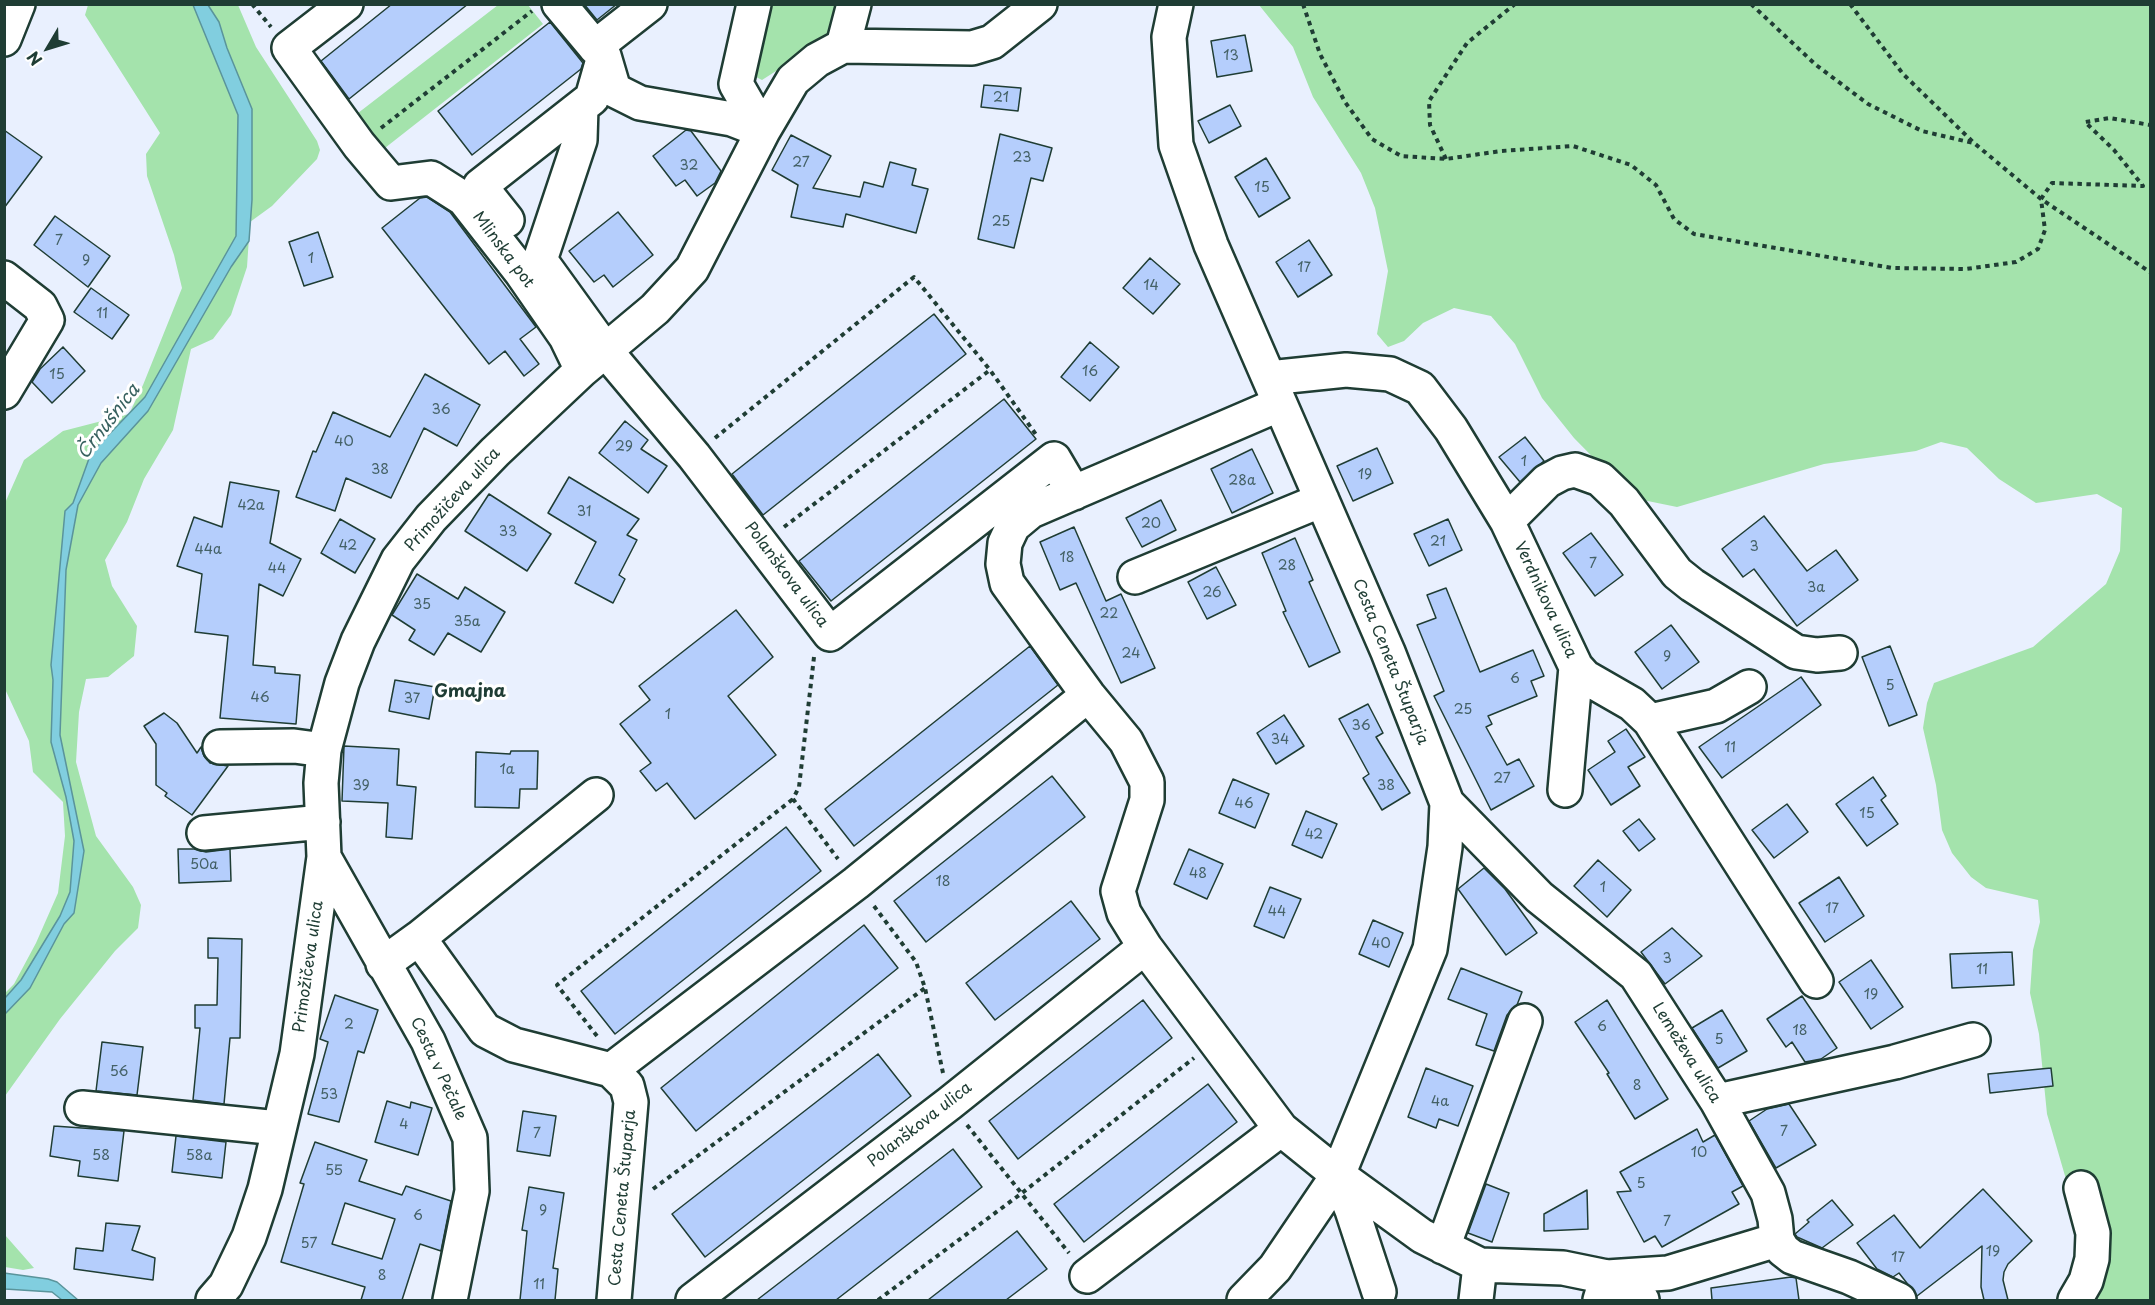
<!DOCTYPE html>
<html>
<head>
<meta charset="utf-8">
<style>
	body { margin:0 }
	#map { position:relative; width:2155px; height:1305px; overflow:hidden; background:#e9f0fe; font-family:"Playpen Sans",sans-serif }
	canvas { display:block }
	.frame { position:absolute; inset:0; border:6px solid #1f3d34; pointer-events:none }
	.north { position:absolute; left:18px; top:18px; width:60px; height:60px; -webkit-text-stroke:4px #fff; paint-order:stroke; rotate:232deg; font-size:16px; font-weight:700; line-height:24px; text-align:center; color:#1f3d34 }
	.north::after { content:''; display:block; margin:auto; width:21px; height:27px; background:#1f3d34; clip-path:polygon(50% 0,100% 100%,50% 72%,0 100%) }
</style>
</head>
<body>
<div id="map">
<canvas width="2155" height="1305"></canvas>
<div class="frame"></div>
<div class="north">N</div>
</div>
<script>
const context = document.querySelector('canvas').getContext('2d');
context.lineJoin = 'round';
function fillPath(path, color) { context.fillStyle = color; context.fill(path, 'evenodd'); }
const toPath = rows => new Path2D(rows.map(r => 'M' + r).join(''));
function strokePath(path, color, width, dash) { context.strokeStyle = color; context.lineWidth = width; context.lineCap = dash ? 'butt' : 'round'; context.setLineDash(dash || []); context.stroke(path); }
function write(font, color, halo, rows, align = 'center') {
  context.font = font + ' "Playpen Sans",sans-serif'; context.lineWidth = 6; context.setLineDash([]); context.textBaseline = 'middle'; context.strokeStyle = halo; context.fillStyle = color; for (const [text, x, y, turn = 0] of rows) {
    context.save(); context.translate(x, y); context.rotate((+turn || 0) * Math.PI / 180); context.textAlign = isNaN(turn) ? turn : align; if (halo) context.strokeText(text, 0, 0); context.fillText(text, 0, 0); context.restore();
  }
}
fillPath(toPath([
	[88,5,238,5,256,47,317,141,320,150,317,159,272,206,250,222,247,267,231,315,213,339,191,349,173,430,144,479,127,522,105,560,112,586,137,626,134,656,108,677,86,679,79,712,76,762,96,836,133,887,141,905,138,928,115,951,60,1019,5,1096,5,993,14,984,36,943,58,893,65,836,63,802,33,772,29,741,5,689,5,503,24,460,63,431,129,414,143,385,182,288,174,255,147,176,146,154,160,133,85,15],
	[498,5,528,5,543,24,376,155,349,120],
	[767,5,839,5,833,28,823,41,762,80,750,74],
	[1259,5,2150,5,2150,1300,2079,1300,2080,1254,2070,1193,2047,1114,2039,1034,2030,993,2033,950,2040,922,2038,900,1986,888,1971,877,1952,853,1942,830,1936,785,1923,728,1927,703,1934,683,2033,647,2106,584,2120,551,2122,508,2097,494,2036,503,1999,479,1967,448,1941,442,1916,451,1824,464,1677,507,1633,498,1574,438,1542,398,1515,344,1491,316,1454,308,1423,323,1404,341,1388,347,1377,334,1388,271,1375,208,1361,173,1313,97,1293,47],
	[5,1235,34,1268,23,1270,5,1267]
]), '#a4e3ac');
const water = toPath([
	[193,5,208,5,219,22,227,48,252,109,252,200,249,241,231,267,148,411,101,463,78,505,66,570,60,735,84,851,74,913,64,924,30,988,5,1014,5,998,21,980,60,916,70,892,74,841,66,797,51,742,53,680,51,665,65,511,73,503,91,453,145,397,236,236,238,115,193,5],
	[4,1273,48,1279,57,1282,78,1300,62,1300,52,1292,5,1289,4,1273]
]);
fillPath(water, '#81cedf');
strokePath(water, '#5a949b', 1.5);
const building = toPath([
	[392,4,468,4,349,99,321,61,392,4],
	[584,4,617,4,597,20,584,4],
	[550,22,583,63,581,69,472,155,438,111,550,22],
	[1245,35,1252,71,1217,77,1211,41,1245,35],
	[984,85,1021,88,1018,111,981,107,984,85],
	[1230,105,1241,126,1209,143,1198,121,1230,105],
	[4,130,42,157,4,208,4,130],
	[686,130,691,131,721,171,715,183,697,196,685,180,676,186,653,156,686,130],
	[1000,134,1052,148,1043,181,1031,178,1014,248,978,239,1000,134],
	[791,135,831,156,813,188,860,197,864,182,883,187,890,162,916,169,912,185,928,189,916,233,846,214,843,227,791,217,798,185,772,170,791,135],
	[1266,158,1290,198,1259,217,1235,177,1266,158],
	[427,197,450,212,536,327,520,339,539,364,524,376,505,351,489,364,382,228,420,198,427,197],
	[618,212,653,255,613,287,604,275,594,282,569,251,618,212],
	[55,216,110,256,88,287,34,245,55,216],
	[318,232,333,277,304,286,289,242,318,232],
	[1309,240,1332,275,1298,297,1276,262,1309,240],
	[1150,258,1180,284,1153,314,1123,288,1150,258],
	[91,288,129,315,112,339,74,312,91,288],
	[934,314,966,354,763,515,732,474,934,314],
	[1090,342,1119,367,1090,401,1061,377,1090,342],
	[63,347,85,371,52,403,32,382,40,369,63,347],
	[425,374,480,405,457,446,424,428,391,498,346,478,335,511,296,497,313,451,316,452,333,412,390,437,425,374],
	[1004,399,1036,439,831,601,799,561,1004,399],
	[625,421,648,440,641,449,667,466,648,493,599,453,625,421],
	[1525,437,1544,461,1520,482,1499,457,1525,437],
	[1377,448,1393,483,1353,501,1337,466,1377,448],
	[1252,449,1273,493,1232,513,1211,469,1252,449],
	[569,477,639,519,627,535,637,540,619,575,625,579,613,603,575,583,596,542,548,513,569,477],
	[230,482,279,491,270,543,301,559,283,596,259,584,253,665,275,667,275,673,300,675,296,724,220,718,228,636,195,632,202,574,177,566,194,517,222,527,230,482],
	[489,494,551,534,527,571,465,531,489,494],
	[1161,500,1176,530,1142,547,1126,518,1161,500],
	[1764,516,1807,571,1836,550,1858,580,1797,626,1754,569,1743,577,1722,549,1764,516],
	[340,519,375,539,355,573,321,553,340,519],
	[1448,519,1462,550,1429,566,1414,534,1448,519],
	[1074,527,1106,601,1121,594,1155,668,1121,683,1076,583,1060,590,1040,542,1074,527],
	[1591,533,1623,575,1595,596,1563,553,1591,533],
	[1295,538,1313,580,1309,582,1340,652,1309,667,1283,612,1286,611,1262,553,1295,538],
	[1216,567,1236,605,1207,619,1188,582,1216,567],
	[417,574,458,599,465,587,505,612,481,652,448,633,434,655,409,640,415,630,392,615,417,574],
	[1446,588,1480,672,1533,650,1544,676,1531,681,1537,696,1488,716,1492,724,1486,727,1507,765,1519,759,1534,786,1491,810,1434,696,1444,691,1417,625,1436,618,1427,595,1446,588],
	[736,610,773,657,728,696,776,755,695,819,667,783,656,791,640,771,651,763,620,724,650,700,639,686,736,610],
	[1671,625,1699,662,1662,689,1635,652,1671,625],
	[1030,646,1058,685,854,846,825,809,1030,646],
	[1890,646,1917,715,1889,726,1862,657,1890,646],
	[1801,677,1821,705,1722,778,1699,747,1801,677],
	[395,680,435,687,429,719,389,711,395,680],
	[1368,704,1383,733,1376,737,1410,793,1382,810,1363,778,1369,774,1339,719,1368,704],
	[164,713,177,723,197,753,201,747,204,756,210,763,228,766,192,815,165,796,167,793,156,785,156,744,144,726,164,713],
	[1284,715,1304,746,1276,764,1257,733,1284,715],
	[1626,729,1645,757,1628,767,1640,786,1611,805,1588,770,1615,752,1608,741,1626,729],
	[344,746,399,749,397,785,416,787,412,839,386,837,388,803,342,801,344,746],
	[511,751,538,751,537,789,520,789,519,808,475,807,476,752,510,754,511,751],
	[1052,776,1085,817,926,942,894,901,1052,776],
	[1873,777,1886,796,1881,800,1898,824,1867,846,1836,804,1873,777],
	[1233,779,1269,794,1255,828,1219,813,1233,779],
	[1787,804,1808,832,1774,858,1752,830,1787,804],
	[1306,811,1337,824,1322,858,1292,845,1306,811],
	[1639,819,1655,839,1639,851,1623,831,1639,819],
	[786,827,821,871,615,1034,581,991,786,827],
	[178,849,194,849,206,852,230,849,231,881,179,883,178,849],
	[1189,849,1223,864,1207,899,1174,884,1189,849],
	[1598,860,1631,890,1607,917,1574,886,1598,860],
	[1484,868,1505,889,1537,933,1506,955,1458,889,1484,868],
	[1839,877,1864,916,1825,942,1799,903,1839,877],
	[1270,887,1301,899,1284,938,1254,926,1270,887],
	[1071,901,1100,939,995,1020,966,983,1071,901],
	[1373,920,1403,933,1389,967,1359,954,1373,920],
	[864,925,898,968,696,1131,661,1088,864,925],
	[1672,928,1702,956,1665,984,1641,952,1672,928],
	[208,938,242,939,240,1038,230,1038,224,1104,193,1100,200,1028,195,1028,195,1005,217,1005,218,958,208,958,208,938],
	[2012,952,2014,985,1952,988,1950,954,2012,952],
	[1871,960,1903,1007,1871,1029,1839,982,1871,960],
	[1461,968,1522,992,1517,1005,1507,1015,1494,1051,1476,1045,1487,1014,1448,999,1461,968],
	[335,995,378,1010,364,1053,358,1051,339,1122,308,1114,328,1042,320,1039,335,995],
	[1802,996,1837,1048,1821,1059,1805,1062,1792,1042,1786,1047,1767,1019,1802,996],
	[1143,1000,1172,1038,1018,1159,989,1121,1143,1000],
	[1607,1000,1668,1099,1635,1119,1607,1074,1609,1073,1575,1022,1607,1000],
	[1722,1010,1747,1051,1718,1068,1692,1028,1722,1010],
	[102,1042,143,1047,137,1095,96,1091,102,1042],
	[878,1054,911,1096,705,1257,672,1214,878,1054],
	[1426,1068,1473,1086,1458,1126,1439,1119,1436,1128,1408,1117,1426,1068],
	[2051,1068,2053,1086,1990,1093,1988,1074,2051,1068],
	[1208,1084,1237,1122,1084,1242,1054,1204,1208,1084],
	[387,1101,410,1108,411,1102,432,1108,418,1155,375,1142,387,1101],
	[1789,1104,1816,1145,1776,1168,1749,1121,1767,1109,1789,1104],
	[523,1111,556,1116,550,1156,517,1151,523,1111],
	[54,1126,124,1131,118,1181,78,1176,80,1161,50,1156,54,1126],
	[1697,1129,1703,1142,1715,1135,1743,1186,1732,1192,1739,1204,1662,1247,1655,1236,1644,1242,1617,1192,1631,1191,1620,1172,1697,1129],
	[176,1136,226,1142,222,1178,172,1172,176,1136],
	[315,1142,367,1160,359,1181,402,1195,406,1186,451,1201,441,1251,420,1244,402,1300,361,1300,365,1287,281,1262,304,1184,300,1183,315,1142],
	[345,1203,395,1219,382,1259,332,1244,345,1203],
	[953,1149,982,1187,836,1300,757,1300,953,1149],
	[1486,1184,1509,1193,1492,1242,1468,1233,1486,1184],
	[529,1187,564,1193,553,1268,558,1269,555,1300,520,1300,527,1231,522,1230,529,1187],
	[1983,1189,2032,1241,2008,1264,2004,1272,2003,1280,2008,1300,1984,1300,1981,1287,1982,1246,1917,1296,1899,1273,1893,1277,1877,1269,1857,1243,1894,1215,1920,1248,1983,1189],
	[1587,1190,1588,1229,1544,1231,1544,1214,1587,1190],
	[1832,1200,1853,1225,1822,1248,1797,1237,1795,1234,1809,1222,1807,1220,1832,1200],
	[106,1223,140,1226,132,1250,155,1258,153,1280,74,1269,76,1248,103,1251,106,1223],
	[1017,1231,1047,1269,1006,1300,928,1300,1017,1231],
	[1791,1277,1796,1278,1799,1300,1712,1300,1711,1288,1791,1277]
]);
fillPath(building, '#b5cefc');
strokePath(building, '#1f3d34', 1.5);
const minor = toPath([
	[346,4,289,48,359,145,391,183,431,178,464,199,521,272,566,337,582,370],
	[559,4,595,47],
	[650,4,595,47,604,56,614,90,640,103,732,119,763,131],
	[754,4,736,84,763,131],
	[1176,4,1169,37,1176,145,1211,245,1388,652,1447,803,1445,847,1430,949,1338,1175,1275,1268,1244,1300],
	[4,39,18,4],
	[843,46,854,4],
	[581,107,580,140,540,260,605,350,694,456,830,634,1054,459,1074,493],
	[507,220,480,186,592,98,604,56],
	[4,278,40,306,47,320,4,392],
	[1269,378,1346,370,1390,374,1420,388,1451,429,1507,521,1576,667,1585,677,1632,704,1650,721,1816,981],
	[1280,404,1031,511,1013,526,1005,543,1003,564,1007,583,1088,695,1126,741,1147,782,1147,800,1118,891,1124,913,1145,947,1281,1129,1338,1175,1422,1236,1480,1265,1563,1268,1607,1277,1642,1300],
	[1507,521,1547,481,1562,473,1575,470,1600,479,1624,502,1677,573,1692,585,1796,652,1817,655,1840,653],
	[1135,577,1322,500],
	[1650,721,1716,706,1749,687],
	[220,747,294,746,324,750],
	[1565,790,1576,667],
	[1447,803,1539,897,1636,975,1717,1101,1768,1193,1775,1219,1777,1240,1783,1250,1792,1257,1849,1277,1899,1300],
	[204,833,323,822],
	[324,857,428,1041,470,1138,472,1191,450,1300],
	[419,938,596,795],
	[383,964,419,938,485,1030,514,1045,611,1070,627,1086,631,1102,614,1300],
	[611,1070,856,883,1088,695],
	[1717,1101,1895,1062,1973,1040],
	[82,1108,278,1128],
	[1338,1175,1352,1210,1379,1292],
	[1443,1247,1525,1021],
	[1087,1276,1281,1129],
	[213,1300,226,1285,249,1237,265,1189,297,1054,324,857,321,783,324,750,342,683,358,641,398,560,431,518,495,452,582,370,655,309,692,269,763,131,793,80,817,60,843,46,972,48,992,42,1040,4],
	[693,1300,950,1103,1145,947],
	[1476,1300,1480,1265],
	[1600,1300,1607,1277,1668,1273,1777,1240],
	[2075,1300,2086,1281,2092,1259,2093,1233,2081,1188]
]);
strokePath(minor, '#1f3d34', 38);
strokePath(toPath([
	[252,4,271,27],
	[1303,4,1320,54,1345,102,1372,139,1401,156,1446,159,1501,151,1573,146,1631,165,1656,185,1674,219,1694,234,1892,268,1966,269,2016,262,2038,249,2045,230,2041,199,2052,183,2143,186,2114,150,2085,122,2110,118,2150,125],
	[1751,4,1816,65,1868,104,1922,131,1973,143],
	[1850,4,1903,74,1974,143,2041,199,2150,272],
	[381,128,532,11],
	[1446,159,1430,125,1429,101,1467,43,1515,4],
	[715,438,914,277,990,370],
	[784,527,990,370,1037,436],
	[814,657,799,787,793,799,838,859],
	[874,906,916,962,925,988,943,1073],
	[597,1036,557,985,793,799],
	[967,1125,1069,1253],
	[653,1189,925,988],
	[878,1300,1022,1193,1194,1058]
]), '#1f3d34', 4, [4.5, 4.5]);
strokePath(minor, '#fff', 33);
write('14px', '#446166', null, [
	["13",1231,56],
	["21",1001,98],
	["23",1022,158],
	["27",801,163],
	["32",689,166],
	["15",1262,188],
	["25",1001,222],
	["7",59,241],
	["1",311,259],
	["9",86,261],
	["17",1304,268],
	["14",1151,286],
	["11",102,314],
	["16",1090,372],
	["15",57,375],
	["36",441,410],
	["40",344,442],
	["29",624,447],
	["1",1524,462],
	["38",380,470],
	["19",1365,475],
	["28a",1242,481],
	["42a",251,506],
	["31",584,512],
	["20",1151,524],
	["33",508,532],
	["21",1438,542],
	["42",348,546],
	["3",1754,547],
	["44a",208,550],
	["18",1067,558],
	["7",1593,564],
	["28",1287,566],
	["44",277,569],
	["3a",1816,588],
	["26",1212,593],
	["35",422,605],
	["22",1109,614],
	["35a",467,622],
	["24",1131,654],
	["9",1667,657],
	["6",1515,679],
	["5",1890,686],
	["46",260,698],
	["37",412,699],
	["25",1463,710],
	["1",668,715],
	["36",1361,726],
	["34",1280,740],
	["11",1730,748],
	["1a",507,770],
	["27",1502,779],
	["39",361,786],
	["38",1386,786],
	["46",1244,804],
	["15",1867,814],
	["42",1314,835],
	["50a",204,865],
	["48",1198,874],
	["18",943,882],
	["1",1603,888],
	["17",1832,909],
	["44",1277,912],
	["40",1381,944],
	["3",1667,959],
	["11",1982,970],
	["19",1871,995],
	["2",349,1025],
	["6",1602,1027],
	["18",1800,1031],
	["5",1719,1040],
	["56",119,1072],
	["8",1637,1086],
	["53",329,1095],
	["4a",1440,1102],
	["4",404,1125],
	["7",1784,1132],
	["7",537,1134],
	["10",1699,1153],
	["58",101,1156],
	["58a",199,1156],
	["55",334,1171],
	["5",1641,1184],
	["9",543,1211],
	["6",418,1216],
	["7",1667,1222],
	["57",309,1244],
	["19",1993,1252],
	["17",1898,1258],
	["8",382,1276],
	["11",539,1285]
]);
write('16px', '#1f3d34', '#fff', [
	["Mlinska pot",503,250,53],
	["Primožičeva ulica",453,500,-48],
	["Polanškova ulica",786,575,53],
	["Verdnikova ulica",1545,600,65],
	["Cesta Ceneta Štuparja",1390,662,68],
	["Primožičeva ulica",309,967,-82],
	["Lemeževa ulica",1686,1053,58],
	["Cesta v Pečale",438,1069,65],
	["Polanškova ulica",920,1125,-38],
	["Cesta Ceneta Štuparja",623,1198,-85]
]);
write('italic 18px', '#38615f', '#fff', [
	["Črnušnica",109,422,-52]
]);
write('bold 18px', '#1f3d34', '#fff', [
	["Gmajna",470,692]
]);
</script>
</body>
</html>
